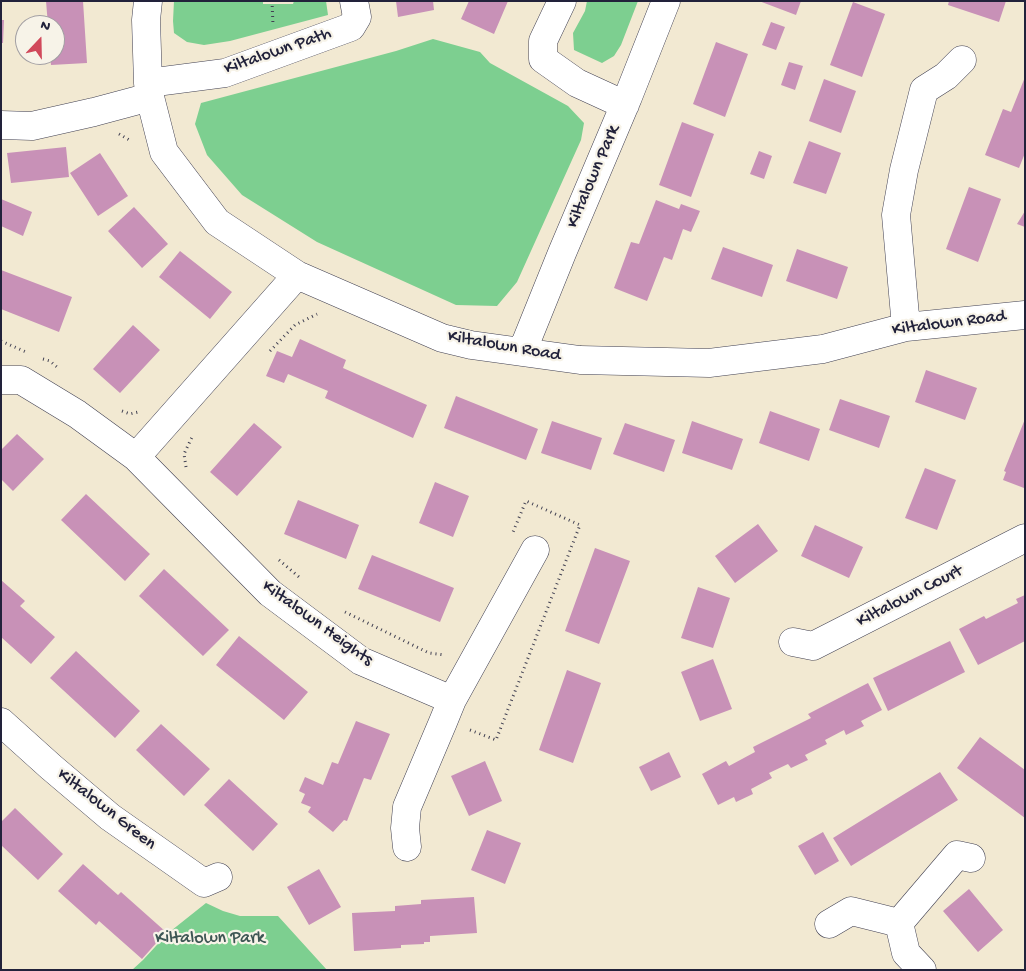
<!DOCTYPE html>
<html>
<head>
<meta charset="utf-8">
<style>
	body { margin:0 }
	#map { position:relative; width:1026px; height:971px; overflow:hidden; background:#f2e9d2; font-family:"Gochi Hand",sans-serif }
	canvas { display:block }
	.frame { position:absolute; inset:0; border:2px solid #22223b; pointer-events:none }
	.north { position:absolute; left:15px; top:15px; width:50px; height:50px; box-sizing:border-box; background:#f7f3e8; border:1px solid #a29fa3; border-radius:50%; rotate:21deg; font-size:14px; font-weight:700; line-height:20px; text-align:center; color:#22223b }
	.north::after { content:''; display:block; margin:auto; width:18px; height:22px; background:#d1495b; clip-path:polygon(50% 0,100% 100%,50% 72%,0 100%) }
</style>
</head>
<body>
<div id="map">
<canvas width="1026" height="971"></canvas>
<div class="frame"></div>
<div class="north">N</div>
</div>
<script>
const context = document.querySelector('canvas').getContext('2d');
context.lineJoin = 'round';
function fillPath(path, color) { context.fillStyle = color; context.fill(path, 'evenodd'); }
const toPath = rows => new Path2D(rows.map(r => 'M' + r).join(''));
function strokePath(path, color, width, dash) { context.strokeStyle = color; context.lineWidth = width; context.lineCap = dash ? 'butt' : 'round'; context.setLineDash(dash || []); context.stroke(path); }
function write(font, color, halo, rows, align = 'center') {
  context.font = font + ' "Gochi Hand",sans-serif'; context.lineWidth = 4.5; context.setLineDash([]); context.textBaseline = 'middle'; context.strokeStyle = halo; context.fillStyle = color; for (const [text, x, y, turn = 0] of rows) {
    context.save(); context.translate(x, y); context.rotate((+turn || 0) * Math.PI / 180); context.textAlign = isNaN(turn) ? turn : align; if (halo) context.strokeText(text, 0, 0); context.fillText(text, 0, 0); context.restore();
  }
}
fillPath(toPath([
	[174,1,263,1,263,4,293,4,294,1,326,1,328,15,230,41,204,45,187,42,174,33,173,21],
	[587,1,638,1,621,45,614,56,602,63,574,50,573,33,585,11],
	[433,39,480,52,490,63,568,106,584,123,581,140,517,282,497,306,456,305,317,242,242,195,207,155,195,124,201,103,396,51],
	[206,903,223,911,240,916,278,916,327,970,132,970,143,960,167,934]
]), '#7dcf90');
fillPath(toPath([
	[46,1,83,1,87,63,51,65,50,55,55,55,55,25,48,25],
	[396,1,433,1,434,10,398,17],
	[469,1,508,1,494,34,461,19],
	[759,1,801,1,796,15],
	[949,1,1006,1,999,22,948,5],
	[853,2,885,14,862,77,830,65],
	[1,20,4,20,3,43,1,43],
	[771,22,785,27,776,50,762,45],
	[716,42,748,54,725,117,693,104],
	[789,62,803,66,795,90,781,85],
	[1025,77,1025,153,1019,168,985,155,1003,109,1011,112],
	[824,79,856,91,841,133,809,121],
	[682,122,714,134,691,197,659,185],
	[809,141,841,153,826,194,793,183],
	[66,147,69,177,11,183,7,153],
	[759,151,772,156,764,179,750,174],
	[100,153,128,196,98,216,70,173],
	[969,187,1001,199,978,262,946,249],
	[1,199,32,212,23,236,1,226],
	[656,200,679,209,681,204,700,211,691,232,683,229,672,260,664,257,647,301,614,288,631,242,639,244],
	[134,207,168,244,142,268,108,231],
	[1025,211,1025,227,1017,224],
	[723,247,773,265,762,297,711,279],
	[797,249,848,267,837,299,786,281],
	[180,251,232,292,210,319,159,277],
	[1,270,72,297,59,332,1,309],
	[133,325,160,350,120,393,93,369],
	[300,339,346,360,343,368,427,405,413,438,325,398,328,391,288,374,284,383,266,376,277,351,292,357],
	[926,370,977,388,965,420,915,402],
	[456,396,538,429,526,460,444,428],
	[840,399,890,416,879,448,829,430],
	[770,411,820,429,809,461,759,443],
	[1025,419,1025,486,1024,488,1003,480,1006,472,1004,471],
	[552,421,602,438,591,470,541,453],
	[692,421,743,439,732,470,682,453],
	[254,423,282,447,237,496,210,472],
	[625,423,675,440,664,472,613,454],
	[17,434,44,459,13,491,1,479,1,450],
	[925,468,956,480,937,530,905,518],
	[435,482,469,496,453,537,419,523],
	[86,494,150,554,125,581,61,520],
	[298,500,359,525,346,559,284,534],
	[758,524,778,551,735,583,715,556],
	[815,525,863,547,849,578,801,556],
	[595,548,630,561,599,644,565,631],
	[372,555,454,588,440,622,358,589],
	[164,569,229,630,203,656,139,596],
	[1,580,25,601,20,606,55,637,31,664,1,637],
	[698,587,730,598,713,648,681,638],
	[1025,595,1025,641,978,665,959,629,984,616,986,619,1018,603,1016,599],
	[239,636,308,692,284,720,216,665],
	[950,641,965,672,888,711,873,678],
	[76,651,140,711,115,738,50,678],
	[713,659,732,709,700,721,681,672],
	[567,670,601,683,573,763,539,750],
	[868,683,882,710,861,721,864,726,846,735,844,730,825,740,827,744,805,755,808,760,791,768,788,764,769,773,772,778,751,789,753,794,736,802,734,797,718,805,702,774,726,761,729,766,755,752,753,747,811,718,808,714],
	[356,721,390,734,371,780,364,778,347,821,344,820,333,832,308,812,311,807,301,803,305,794,299,791,305,777,323,785,332,762,338,764],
	[161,724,210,769,184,796,136,750],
	[980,737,1025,770,1025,818,957,768],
	[669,752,681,777,651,791,639,767],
	[485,761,502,801,469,816,451,776],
	[940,772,958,800,851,866,833,838],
	[229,779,278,824,253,851,204,805],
	[15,808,63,854,38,880,1,845,1,822],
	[487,830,521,843,505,884,471,870],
	[823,832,839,861,815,875,798,846],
	[83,864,118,895,121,892,166,932,142,959,99,921,96,925,58,891],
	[319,869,341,907,309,925,287,887],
	[969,889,1003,930,978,952,943,911],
	[474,897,477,933,430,936,430,942,424,942,424,944,401,945,401,948,354,951,352,913,395,911,395,906,421,904,421,900]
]), '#c891b7');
const street = toPath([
	[148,1,146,20,148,83,150,97,164,152,217,222,297,275,442,338,471,345,580,360,709,363,823,349,906,327,1025,315],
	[562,1,543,41,543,59,577,83,625,105],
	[148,83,225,73,351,27,357,17,354,1],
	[1,125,32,126,94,112,150,97],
	[906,327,896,215,904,170,924,90,946,76,962,60],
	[522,352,562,253,628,97,666,1],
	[1,380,21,380,77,414,136,457,270,593,361,661,452,700],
	[136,457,297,275],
	[793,642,813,646,1025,538],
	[1,722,51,767,110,817,204,883,218,877],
	[407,847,405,828,407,807,443,722,452,700,535,550],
	[829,924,851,911,899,923],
	[922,970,906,953,899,923,957,855,971,858]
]);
strokePath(street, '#414052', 29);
strokePath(toPath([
	[272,1,273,25],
	[119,134,131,141],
	[1,341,26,352],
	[270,351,295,325,317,314],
	[43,359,50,361,57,367],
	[122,411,130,414,138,412],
	[186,467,184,454,192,437],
	[279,560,299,577],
	[345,612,429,653,445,655],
	[470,730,496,740,580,525,526,501,513,532]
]), '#414052', 3, [1, 4]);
strokePath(street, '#fff', 28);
write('18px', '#22223b', '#f7f3e8', [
	["Kiltalown Path",278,52,-19],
	["Kiltalown Park",594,177,-67],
	["Kiltalown Road",949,324,-7],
	["Kiltalown Road",504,347,10],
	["Kiltalown Court",910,597,-27],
	["Kiltalown Heights",317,624,36],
	["Kiltalown Green",106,810,38]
]);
write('18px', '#3d5654', '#f7f3e8', [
	["Kiltalown Park",210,939]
]);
</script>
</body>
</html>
